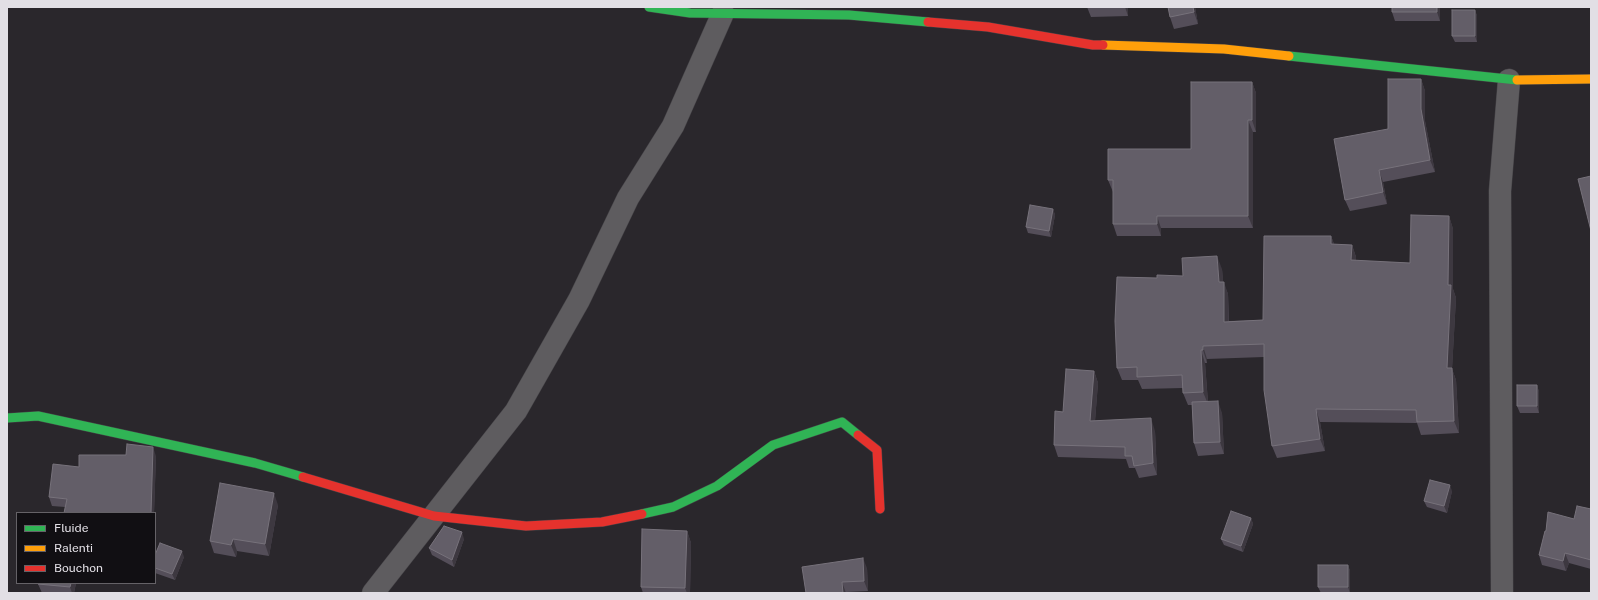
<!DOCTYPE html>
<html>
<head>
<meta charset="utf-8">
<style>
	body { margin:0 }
	#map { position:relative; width:1598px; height:600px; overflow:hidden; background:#2a272c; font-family:"Public Sans",sans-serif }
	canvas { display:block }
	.frame { position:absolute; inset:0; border:8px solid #e2dfe5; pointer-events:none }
	.legend { position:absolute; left:16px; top:512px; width:140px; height:72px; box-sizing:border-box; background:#110f13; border:1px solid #656267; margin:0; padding:5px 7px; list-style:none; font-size:12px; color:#e2dfe5 }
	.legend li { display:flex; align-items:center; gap:8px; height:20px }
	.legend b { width:20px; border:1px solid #656267 }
</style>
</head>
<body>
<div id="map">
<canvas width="1598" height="600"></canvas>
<div class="frame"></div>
<ul class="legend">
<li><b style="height:5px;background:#30b455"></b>Fluide</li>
<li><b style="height:5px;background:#ff9f0a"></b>Ralenti</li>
<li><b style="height:5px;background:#e5322d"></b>Bouchon</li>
</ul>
</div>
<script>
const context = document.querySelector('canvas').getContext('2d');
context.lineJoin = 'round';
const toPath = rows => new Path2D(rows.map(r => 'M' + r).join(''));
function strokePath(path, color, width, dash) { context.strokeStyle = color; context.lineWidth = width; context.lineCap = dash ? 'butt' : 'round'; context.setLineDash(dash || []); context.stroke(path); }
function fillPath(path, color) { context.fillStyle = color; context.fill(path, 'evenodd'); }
const street = toPath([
	[373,593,516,411,579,300,628,198,673,126,723,13],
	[1502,593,1500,191,1509,80]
]);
const fast = toPath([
	[649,7,690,13,849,15,928,22],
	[1289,56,1517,80],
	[7,418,38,416,255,463,303,477],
	[642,514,673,507,717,486,773,445,842,422,858,435]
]);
const slow = toPath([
	[1103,45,1224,49,1289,56],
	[1517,80,1591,79]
]);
const jam = toPath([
	[928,22,988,27,1093,45,1103,45],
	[858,435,877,450,880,509],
	[303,477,434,516,526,526,602,522,642,514]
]);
strokePath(street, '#444246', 23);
strokePath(fast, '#444246', 10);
strokePath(slow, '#444246', 10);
strokePath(jam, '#444246', 10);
strokePath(street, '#5e5c5f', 22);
strokePath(fast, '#30b455', 9);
strokePath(slow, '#ff9f0a', 9);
strokePath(jam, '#e5322d', 9);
fillPath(toPath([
	[1087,7,1128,7,1128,16,1091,17],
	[1195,7,1198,24,1174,29,1170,17],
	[1440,7,1440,21,1395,21,1392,12],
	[1475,10,1477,16,1477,42,1455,42,1452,36],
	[1421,79,1425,91,1425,121,1435,172,1383,182,1387,204,1350,211,1345,200,1388,129],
	[1252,82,1256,93,1256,132,1253,132,1253,228,1161,228,1161,236,1117,236,1113,224,1113,192,1108,180,1191,149],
	[1053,209,1055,215,1051,237,1028,233,1026,227],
	[1449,216,1453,229,1453,289,1456,298,1452,369,1456,380,1459,433,1421,435,1417,423,1320,422,1325,451,1277,458,1272,446,1264,357,1207,359,1207,363,1205,363,1208,402,1222,413,1224,454,1198,456,1194,443,1192,405,1188,405,1183,393,1183,388,1142,389,1138,380,1122,380,1117,368,1157,278,1183,276,1222,269,1223,282,1228,294,1229,321,1263,320,1331,236,1334,244,1352,245,1356,257,1356,261,1410,263],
	[1094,371,1098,383,1095,421,1155,431,1157,475,1139,478,1135,468,1129,468,1126,459,1058,457,1054,445,1063,412],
	[1537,385,1539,392,1539,413,1520,413,1517,406],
	[156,456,154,513,64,513,65,507,52,506,49,497,79,467],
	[1452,491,1447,513,1427,507,1424,501],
	[278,505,269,556,237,551,236,557,214,553,210,541],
	[1591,509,1591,569,1569,563,1566,571,1542,565,1539,555,1546,531,1574,519],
	[1251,518,1253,524,1243,552,1224,545,1221,539],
	[687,531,691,543,690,593,643,593,641,587],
	[464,539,454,567,432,555,429,548],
	[155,555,184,557,175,580,155,573],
	[1348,565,1350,571,1350,593,1321,593,1318,587],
	[867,568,868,591,846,592,846,593,806,593],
	[76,583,74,593,42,593,38,584]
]), '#544e59');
fillPath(toPath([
	[1125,7,1128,7,1128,16],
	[1193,7,1195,7,1198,24,1194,12],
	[1437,7,1440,7,1440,21,1437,12],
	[1475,10,1477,16,1477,42,1475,36],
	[1421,79,1425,91,1425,121,1435,172,1430,160,1421,109],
	[1252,82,1256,93,1256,132,1252,120],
	[1248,120,1253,132,1253,228,1248,216],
	[1379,170,1383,182,1387,204,1383,192],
	[1053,209,1055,215,1051,237,1049,231],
	[1157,216,1161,228,1161,236,1157,224],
	[1449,216,1453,229,1453,289,1456,298,1452,369,1456,380,1459,433,1454,421,1447,368],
	[1331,236,1336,249,1331,244],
	[1352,245,1356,257,1356,273,1351,260],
	[1217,256,1222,269,1224,294,1219,282],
	[1224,282,1228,294,1229,334,1224,322],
	[1203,346,1207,359,1207,363,1203,350],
	[1201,350,1205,363,1208,404,1203,392],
	[1094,371,1098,383,1094,433,1090,421],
	[1537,385,1539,392,1539,413,1537,406],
	[1218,401,1222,413,1224,454,1220,442],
	[1316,409,1320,422,1325,451,1320,439],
	[1151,418,1155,431,1157,475,1153,463],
	[153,447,156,456,154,513,151,513],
	[1450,485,1452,491,1447,513,1444,506],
	[274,493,278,505,269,556,265,544],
	[1251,518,1253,524,1243,552,1241,546],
	[687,531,691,543,690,593,687,593,685,588],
	[462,532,464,539,454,567,452,560],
	[233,539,237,551,236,557,231,545],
	[182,551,184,557,175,580,172,574],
	[1565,553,1569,563,1566,571,1563,561],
	[863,558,867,568,868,591,864,581],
	[1348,565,1350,571,1350,593,1348,587],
	[842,582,846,593,843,593],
	[71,583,76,583,74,593,72,593,70,587]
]), '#3d3840');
const building = toPath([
	[1168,7,1193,7,1194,12,1170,17,1168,7],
	[1392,7,1437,7,1437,12,1392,12,1392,7],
	[1452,10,1475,10,1475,36,1452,36,1452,10],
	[1388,79,1421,79,1421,109,1430,160,1379,170,1383,192,1345,200,1334,139,1388,129,1388,79],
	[1191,82,1252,82,1252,120,1248,120,1248,216,1157,216,1157,224,1113,224,1113,180,1108,180,1108,149,1191,149,1191,82],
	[1591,176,1591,231,1578,179,1591,176],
	[1030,205,1053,209,1049,231,1026,227,1030,205],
	[1411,215,1449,216,1448,285,1451,285,1447,368,1452,368,1454,421,1417,422,1416,410,1316,409,1320,439,1272,446,1264,390,1264,344,1203,346,1203,350,1201,350,1203,392,1183,393,1182,375,1137,377,1137,367,1117,368,1115,321,1117,277,1157,278,1157,275,1183,276,1182,258,1217,256,1219,282,1224,282,1224,322,1263,320,1264,236,1331,236,1331,244,1352,245,1351,260,1410,263,1411,215],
	[1066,369,1094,371,1090,421,1151,418,1153,463,1134,466,1132,456,1125,456,1125,447,1054,445,1055,411,1063,412,1066,369],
	[1517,385,1537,385,1537,406,1517,406,1517,385],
	[1218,401,1220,442,1194,443,1192,402,1218,401],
	[127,444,153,447,151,513,64,513,67,499,49,497,53,464,79,467,79,455,126,455,127,444],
	[1430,480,1450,485,1444,506,1424,501,1430,480],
	[220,483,274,493,265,544,233,539,231,545,210,541,220,483],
	[1577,506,1591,509,1591,560,1565,553,1563,561,1539,555,1545,531,1546,531,1548,512,1574,519,1577,506],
	[1231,511,1251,518,1241,546,1221,539,1231,511],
	[444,526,462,532,452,560,429,548,444,526],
	[642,529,687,531,685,588,641,587,642,529],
	[160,543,182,551,172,574,155,568,155,555,160,543],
	[863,558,864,581,842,582,843,593,806,593,802,567,863,558],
	[1318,565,1348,565,1348,587,1318,587,1318,565],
	[38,583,71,583,70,587,38,584,38,583]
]);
fillPath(building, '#635e68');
strokePath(building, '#77727b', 1);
</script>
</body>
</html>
